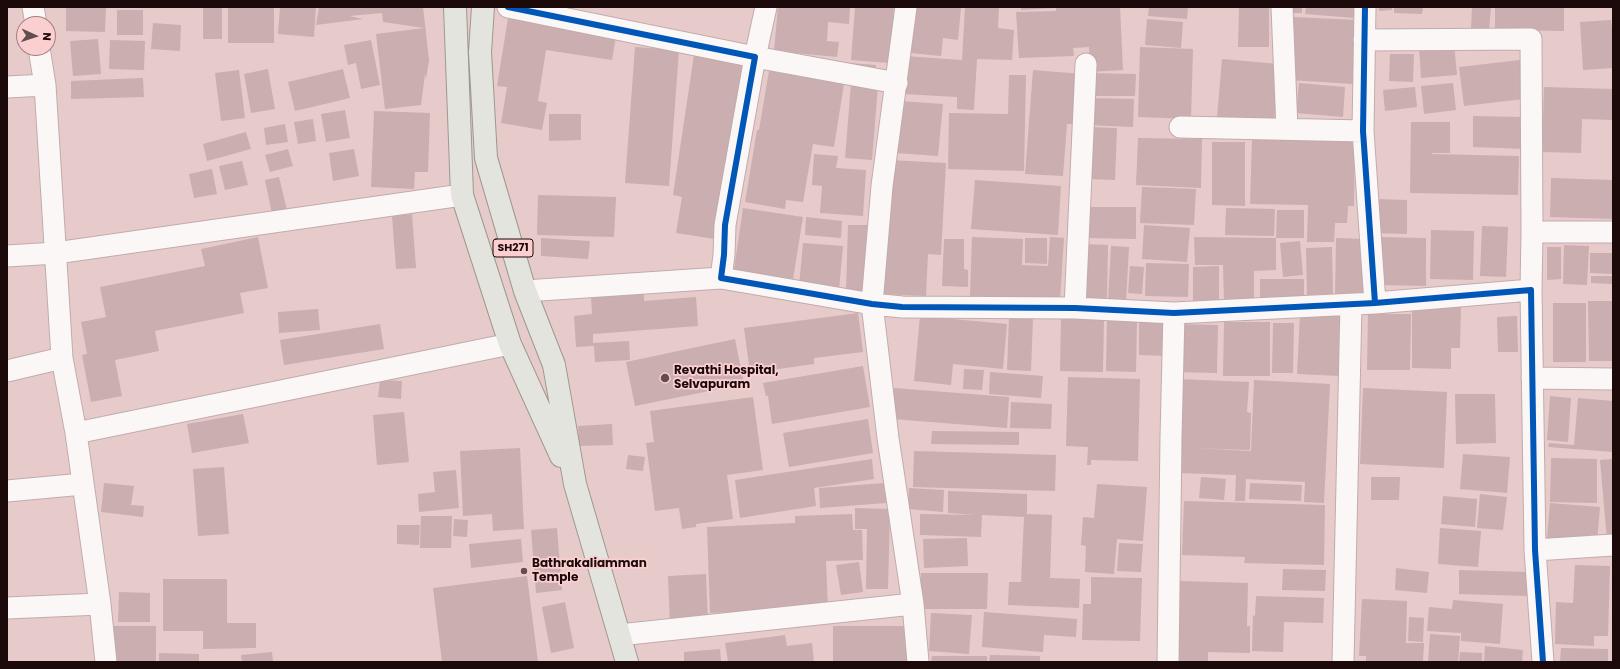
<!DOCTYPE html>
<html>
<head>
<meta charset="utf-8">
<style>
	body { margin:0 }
	#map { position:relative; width:1620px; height:669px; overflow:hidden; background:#e7cbcb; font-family:Poppins,sans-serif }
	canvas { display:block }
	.frame { position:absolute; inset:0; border:8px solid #1c0a0b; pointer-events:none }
	.north { position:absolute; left:16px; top:16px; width:40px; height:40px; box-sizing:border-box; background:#fbcecf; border:1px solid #a28081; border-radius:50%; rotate:93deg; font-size:11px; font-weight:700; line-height:16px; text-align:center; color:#1c0a0b }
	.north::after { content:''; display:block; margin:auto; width:14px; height:18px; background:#634e4e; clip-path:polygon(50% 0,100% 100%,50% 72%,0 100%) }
</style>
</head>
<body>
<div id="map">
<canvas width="1620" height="669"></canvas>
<div class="frame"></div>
<div class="north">N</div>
</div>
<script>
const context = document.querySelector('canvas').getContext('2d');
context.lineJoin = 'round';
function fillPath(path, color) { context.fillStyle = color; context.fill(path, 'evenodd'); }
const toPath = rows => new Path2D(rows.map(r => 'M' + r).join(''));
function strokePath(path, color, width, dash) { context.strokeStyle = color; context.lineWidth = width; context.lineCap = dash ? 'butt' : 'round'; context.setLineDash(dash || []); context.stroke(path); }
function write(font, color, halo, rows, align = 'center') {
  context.font = font + ' Poppins,sans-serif'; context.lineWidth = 3.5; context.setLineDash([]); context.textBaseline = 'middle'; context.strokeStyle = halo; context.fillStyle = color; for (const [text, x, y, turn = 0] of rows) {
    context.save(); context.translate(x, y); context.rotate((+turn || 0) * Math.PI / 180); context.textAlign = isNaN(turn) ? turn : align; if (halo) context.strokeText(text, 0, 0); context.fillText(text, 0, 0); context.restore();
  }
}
fillPath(toPath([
	[66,7,106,7,105,32,66,31],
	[203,7,222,7,222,39,203,39],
	[228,7,274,7,274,43,228,43],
	[280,7,316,7,314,37,278,34],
	[319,7,423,7,429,60,426,79,425,74,421,105,385,109,376,34,424,28,383,22,382,13,349,16,363,19,316,25],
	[778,7,850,7,849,24,828,22,827,41,839,42,837,57,774,51],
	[855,7,894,7,889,63,851,60],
	[915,7,961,7,958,40,943,38,941,56,910,53],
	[965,7,999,7,998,28,1014,30,1012,60,977,59,974,110,957,109,957,97,903,94,905,56,962,60],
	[1021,7,1053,7,1053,8,1021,10],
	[1056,7,1120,7,1123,70,1090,72,1089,47,1073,48,1074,56,1019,58,1016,12,1056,11],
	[1149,7,1188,7,1187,19,1148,16],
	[1239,7,1269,7,1269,47,1238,47],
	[1285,7,1302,7,1302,13,1285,13],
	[1306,7,1356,7,1355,18,1305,14],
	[1379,7,1392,7,1392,10,1379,11],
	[1394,7,1423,7,1422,14,1394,13],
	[1472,7,1491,7,1489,31,1471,29],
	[1495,7,1564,7,1564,31,1495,30],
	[117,10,143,10,143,35,117,35],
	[509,12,617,30,612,60,546,50,538,101,547,103,542,130,501,123,507,87,497,86],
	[1293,17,1357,20,1353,84,1290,80],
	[1147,19,1183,22,1181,48,1145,45],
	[1611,20,1613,34,1613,68,1583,70,1580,22],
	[153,23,181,25,180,51,151,49],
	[98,39,101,74,73,76,70,41],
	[110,40,145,41,144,70,109,69],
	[371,40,380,85,361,89,356,63,348,65,344,45],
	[1454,43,1457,75,1421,78,1419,46],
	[635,47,679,50,669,186,625,183],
	[1140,47,1193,49,1191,119,1138,117],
	[1390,54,1414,54,1413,82,1389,81],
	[694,55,745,62,715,239,676,233,682,197,673,195],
	[1222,59,1279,64,1274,122,1217,117],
	[1520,60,1524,99,1464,106,1459,67],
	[850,63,876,65,876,74,849,72],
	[268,69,275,109,251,113,244,74],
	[343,69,350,98,295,111,288,82],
	[239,70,245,118,221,121,215,73],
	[1033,70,1082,74,1078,124,1067,124,1063,176,1025,174],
	[769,71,844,84,834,147,813,144,803,202,786,200,785,209,745,202,757,130,759,130],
	[1088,73,1136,74,1135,96,1088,96],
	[1009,75,1026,75,1024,171,948,169,949,113,1008,114],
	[143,78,144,97,71,99,71,81],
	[1299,83,1345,87,1343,117,1296,113],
	[1453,83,1456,110,1424,114,1421,86],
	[851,84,878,86,872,160,845,158],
	[1415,87,1417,107,1385,111,1383,90],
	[1544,87,1613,89,1613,120,1582,119,1581,153,1542,152],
	[1088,98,1134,99,1133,127,1087,125],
	[900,101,943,104,938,156,896,153],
	[345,110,350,138,326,142,321,114],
	[374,111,430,113,428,172,415,172,414,189,371,187],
	[549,114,581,114,581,140,549,141],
	[1473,116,1524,117,1523,149,1473,147],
	[313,119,316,141,298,144,294,122],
	[1411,122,1450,122,1450,153,1432,153,1432,154,1519,156,1518,195,1410,193],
	[285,124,288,142,266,145,264,128],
	[1087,127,1117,128,1115,180,1085,179],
	[246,132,251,149,207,161,203,144],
	[1138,138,1202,139,1201,188,1136,185],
	[1252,139,1355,141,1354,206,1348,206,1347,223,1335,223,1334,242,1307,242,1308,205,1250,204],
	[1212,142,1245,142,1245,206,1212,205],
	[288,149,293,166,270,172,265,155],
	[354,149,359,176,333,181,329,153],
	[814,154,838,156,836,168,866,170,863,216,820,213,822,186,812,185],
	[889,160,946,163,941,255,928,254,926,296,881,294],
	[242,161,248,185,225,190,219,166],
	[212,169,217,194,194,198,189,174],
	[279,177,287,210,272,214,265,180],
	[1551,178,1613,180,1613,219,1550,217],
	[975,180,1061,186,1058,235,971,229],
	[1142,187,1196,189,1194,225,1140,223],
	[538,195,616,197,614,237,537,235],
	[1376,199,1407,200,1407,234,1375,233],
	[1085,207,1136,207,1136,239,1085,238],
	[743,208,803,217,793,279,734,270],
	[1226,208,1275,209,1274,236,1225,235],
	[1277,210,1304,210,1304,238,1276,238],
	[412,214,416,268,396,269,392,216],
	[806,217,842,221,841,238,805,235],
	[848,225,867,225,866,292,846,291],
	[1144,225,1190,228,1187,262,1142,259],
	[1482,226,1508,227,1506,277,1480,276],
	[1431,230,1474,231,1473,280,1430,279],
	[258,237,268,288,240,293,244,313,155,331,159,351,115,360,122,396,91,402,82,355,87,354,81,322,106,317,100,287,205,266,201,249],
	[972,237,1023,239,1022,265,1048,266,1050,237,1064,238,1060,301,970,296],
	[1194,237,1276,238,1276,270,1254,271,1254,301,1224,302,1223,265,1195,265],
	[1379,237,1426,238,1426,286,1380,285],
	[541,238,590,241,588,259,541,256],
	[1025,238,1047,238,1047,264,1025,263],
	[1336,238,1366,239,1365,297,1335,297],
	[944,239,964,239,964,269,968,270,968,287,942,286],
	[1300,241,1303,275,1283,277,1280,243],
	[803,243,843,246,839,290,799,286],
	[1083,244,1108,245,1107,300,1081,299],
	[1564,245,1589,246,1587,285,1563,284],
	[1111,246,1129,247,1126,302,1108,301],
	[1332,247,1333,294,1307,295,1306,248],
	[1547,247,1561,247,1561,279,1547,280],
	[1590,253,1613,253,1613,274,1590,273],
	[1146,263,1189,264,1188,297,1145,296],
	[1130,266,1144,267,1142,294,1128,293],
	[1219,266,1219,303,1193,303,1193,267],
	[1591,276,1613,276,1613,284,1591,283],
	[1260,279,1304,279,1304,298,1260,298],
	[644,292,644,301,696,297,698,326,593,334,593,343,629,341,630,360,595,362,594,346,576,347,574,316,592,314,591,296],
	[1588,301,1613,301,1613,361,1589,361],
	[1553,303,1586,303,1586,362,1553,362],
	[1412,305,1461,306,1460,348,1451,348,1451,369,1412,368],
	[318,309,320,330,279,333,278,312],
	[858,313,863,352,814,358,814,364,750,373,744,328],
	[1300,314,1343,316,1340,376,1297,374],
	[1368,314,1411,314,1410,370,1367,370],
	[920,316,1007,324,1003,369,953,364,951,385,914,381],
	[1517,316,1518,352,1498,352,1497,317],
	[1009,317,1033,318,1031,371,1007,370],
	[1061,318,1104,319,1103,372,1060,371],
	[1107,319,1137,320,1136,372,1106,371],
	[1139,320,1171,321,1170,356,1139,355],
	[1224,322,1270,322,1270,376,1223,376],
	[1273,323,1294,323,1293,373,1272,373],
	[380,324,384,349,284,365,280,340],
	[1176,324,1218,325,1217,373,1175,372],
	[735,339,744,384,635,406,626,362],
	[863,366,870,407,772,424,768,396,766,396,763,383],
	[964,369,984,370,982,390,963,389],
	[990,372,1043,376,1041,398,989,394],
	[1068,377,1140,379,1138,461,1091,460,1091,465,1087,465,1088,447,1066,446],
	[1177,379,1249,382,1247,412,1251,413,1250,450,1194,448,1251,451,1254,380,1330,384,1324,503,1304,502,1305,482,1246,479,1245,501,1235,501,1236,475,1178,473,1181,448,1182,420,1176,420],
	[380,380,402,381,401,399,378,397],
	[894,388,1009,397,1007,428,892,419],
	[1363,388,1447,392,1444,468,1360,464],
	[1455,394,1495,394,1496,443,1456,444],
	[1550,396,1571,398,1568,442,1547,440],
	[753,397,763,470,727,475,733,519,696,524,696,527,682,529,679,508,655,511,646,443,654,442,650,411],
	[1578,398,1613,401,1613,452,1548,447,1549,443,1574,445],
	[1011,402,1052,404,1051,429,1010,428],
	[404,412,409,462,377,465,373,415],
	[243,414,249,443,192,453,187,424],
	[868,419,873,453,789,467,783,433],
	[612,424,613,445,579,446,578,426],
	[932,431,1019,432,1019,445,931,444],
	[520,448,524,529,493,531,492,514,463,516,460,451],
	[914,451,1056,455,1055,491,913,487],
	[1463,454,1510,457,1507,493,1460,489],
	[628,455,645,457,643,471,626,469],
	[1551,458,1597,459,1597,503,1550,502],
	[872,459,874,479,814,488,816,506,740,518,735,480],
	[1613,459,1613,539,1607,540,1600,460],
	[224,467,229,534,198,536,193,469],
	[456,470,459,508,419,512,418,494,435,492,433,472],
	[1201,477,1226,479,1224,500,1199,498],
	[1371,477,1400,477,1399,500,1371,500],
	[104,483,134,486,131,505,144,506,143,517,101,512],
	[884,483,886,503,820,508,819,488],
	[1250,483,1302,485,1301,501,1249,499],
	[1097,484,1147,487,1143,541,1117,539,1114,574,1085,572,1086,546,1081,545,1083,517,1094,518],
	[909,488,944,490,943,512,908,509],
	[948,491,1027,494,1027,514,1052,515,1050,578,1080,579,1079,608,1008,605,1009,582,1021,582,1024,517,982,515,981,537,920,535,920,514,975,515,948,513],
	[1480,494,1507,497,1503,530,1477,528],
	[1443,496,1477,499,1475,527,1441,524],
	[1184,501,1325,505,1324,565,1244,563,1245,557,1182,555],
	[1550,503,1600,507,1597,543,1547,538],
	[855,508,890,509,888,589,866,589,867,529,855,529],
	[852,514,853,530,862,530,863,560,826,561,828,608,710,613,707,527,795,523,795,516],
	[421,516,452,516,451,548,420,548],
	[454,519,468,520,467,537,453,536],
	[397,525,420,525,419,545,397,544],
	[557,528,562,590,536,593,531,530],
	[1440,528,1481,531,1478,567,1438,564],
	[967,538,968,566,924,568,923,539],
	[521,539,523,562,471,568,469,544],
	[1119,543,1143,544,1141,572,1117,571],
	[859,562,863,592,841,595,836,565],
	[1575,565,1610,566,1608,636,1594,636,1594,646,1555,644,1556,602,1573,603],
	[1396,568,1429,572,1427,593,1395,590],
	[1283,569,1326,570,1325,591,1282,590],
	[1459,570,1529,572,1528,596,1459,594],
	[921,573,988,573,987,609,921,609],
	[706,574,708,624,670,626,668,576],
	[527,576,538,662,442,662,433,588],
	[1091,577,1142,578,1140,641,1082,640,1083,604,1091,604],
	[163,579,227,579,227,623,256,623,256,648,203,649,203,631,163,631],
	[1179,581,1248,583,1247,626,1250,626,1250,653,1208,652,1208,662,1178,662],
	[119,592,150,593,150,622,118,622],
	[1256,596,1324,598,1323,623,1284,622,1283,652,1252,651,1253,615,1255,616],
	[1362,599,1407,601,1406,643,1424,643,1423,662,1366,662,1366,656,1359,656],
	[1453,600,1503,604,1500,644,1461,641,1461,633,1427,631,1429,607,1452,609],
	[565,602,574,648,551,653,542,607],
	[984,612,1077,619,1076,637,1044,635,1043,652,982,647],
	[931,613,972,615,969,654,929,651],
	[1409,617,1424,618,1423,642,1408,641],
	[114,626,156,626,156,662,114,662],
	[833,626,908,626,908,662,833,662],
	[1430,634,1460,636,1458,662,1428,662],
	[785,635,787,646,812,643,814,662,728,662,725,643],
	[1485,646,1523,650,1522,662,1484,662],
	[1561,648,1608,649,1608,662,1560,662],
	[720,649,721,662,684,662,684,652],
	[272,652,273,662,242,662,241,655],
	[1460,652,1482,653,1482,662,1459,662],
	[159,653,199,654,199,662,159,662],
	[990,655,1040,656,1040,662,989,662],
	[932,656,987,656,987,662,931,662]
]), '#caaeb0');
const minor = toPath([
	[33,7,36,24],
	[508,7,755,57,725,225,724,255,721,278,872,304,902,307,1075,308,1174,313,1375,303],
	[766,7,755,57,897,83],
	[906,7,882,186,872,304,888,438,913,604,918,662],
	[1282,7,1287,129],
	[1365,7,1363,131,1375,303,1531,290,1535,550,1543,662],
	[1364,40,1531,39,1532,232],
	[7,87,45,85],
	[1180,127,1363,131],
	[7,256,56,253,462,195],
	[1531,290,1532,232,1613,232],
	[525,291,721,278],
	[1075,308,1086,64],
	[7,371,62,358],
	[1532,378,1613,379],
	[76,433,510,344],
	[7,491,83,484],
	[1535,550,1613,545],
	[100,604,106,662],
	[7,608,100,604,76,433,62,358,45,85,39,48],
	[619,635,913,604],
	[1168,662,1171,437,1174,313],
	[1343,662,1351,305]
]);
const primary = toPath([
	[455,7,462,195,510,344,561,456],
	[483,7,480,52,486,158,525,291,554,365,575,484,627,662]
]);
strokePath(minor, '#c2abac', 23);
strokePath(primary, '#9e988d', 24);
strokePath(minor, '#fbf7f7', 21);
strokePath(primary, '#e4e4df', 22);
strokePath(toPath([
	[508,7,755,57,725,225,724,255,721,278,872,304,902,307,1075,308,1174,313,1375,303],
	[1365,7,1363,131,1375,303,1531,290,1535,550,1543,662]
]), '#0057b8', 6);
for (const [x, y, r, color] of [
	[665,378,5,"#634e4e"],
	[524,571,4,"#634e4e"]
]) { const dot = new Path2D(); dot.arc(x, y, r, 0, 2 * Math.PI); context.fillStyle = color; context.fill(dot); strokePath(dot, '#fbcecf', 1.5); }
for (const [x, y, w] of [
	[513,248,40]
]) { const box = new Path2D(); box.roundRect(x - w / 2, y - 9, w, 18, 3); context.fillStyle = '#fbcecf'; context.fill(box); strokePath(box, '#1c0a0b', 1); }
write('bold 11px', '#1c0a0b', null, [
	["SH271",513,248]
]);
write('bold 12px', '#1c0a0b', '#fbcecf', [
	["Revathi Hospital,",674,371],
	["Selvapuram",674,385],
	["Bathrakaliamman",532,564],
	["Temple",532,578]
], 'left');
</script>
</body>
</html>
